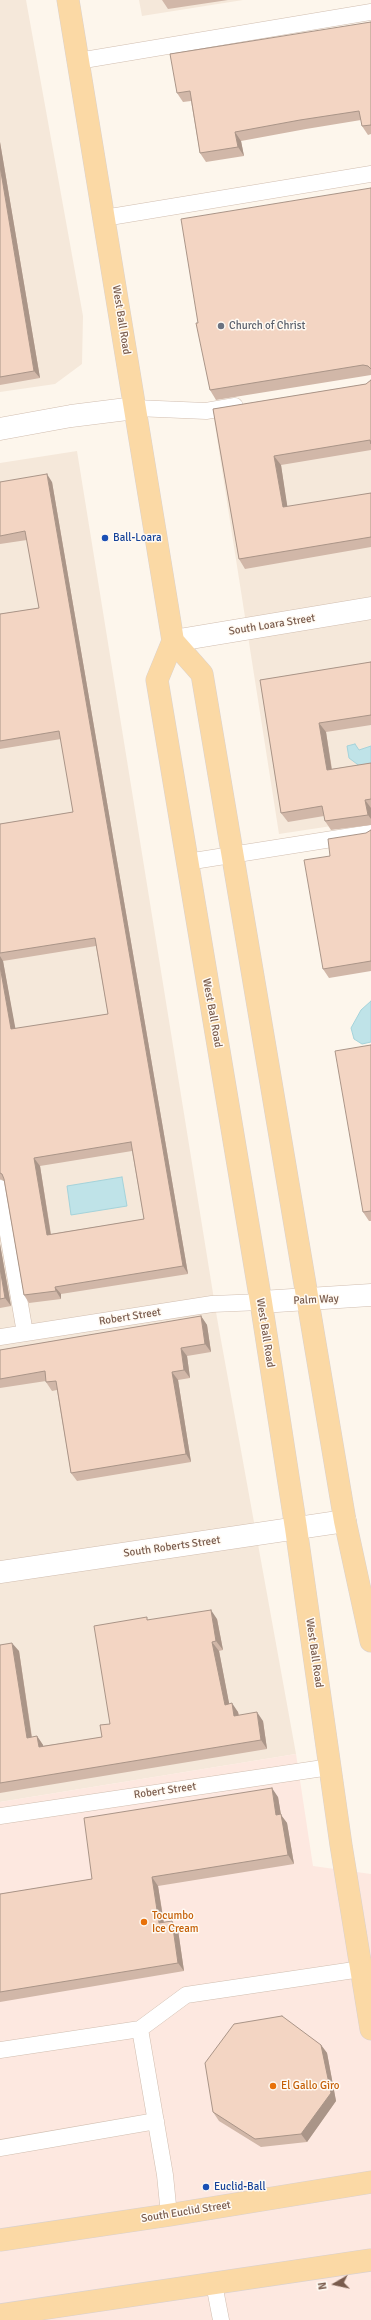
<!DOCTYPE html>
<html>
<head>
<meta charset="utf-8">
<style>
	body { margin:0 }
	#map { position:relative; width:371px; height:2320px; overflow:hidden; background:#fdf6ec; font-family:Signika,sans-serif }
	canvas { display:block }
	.north { position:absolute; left:315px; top:2264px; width:40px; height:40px; -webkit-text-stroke:3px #fffaf3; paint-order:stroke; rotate:261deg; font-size:11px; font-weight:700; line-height:16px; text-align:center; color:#7a5c4d }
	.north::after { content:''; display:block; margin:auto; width:14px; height:18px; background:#7a5c4d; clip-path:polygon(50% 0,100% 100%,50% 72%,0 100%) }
</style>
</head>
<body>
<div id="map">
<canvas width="371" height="2320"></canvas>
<div class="north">N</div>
</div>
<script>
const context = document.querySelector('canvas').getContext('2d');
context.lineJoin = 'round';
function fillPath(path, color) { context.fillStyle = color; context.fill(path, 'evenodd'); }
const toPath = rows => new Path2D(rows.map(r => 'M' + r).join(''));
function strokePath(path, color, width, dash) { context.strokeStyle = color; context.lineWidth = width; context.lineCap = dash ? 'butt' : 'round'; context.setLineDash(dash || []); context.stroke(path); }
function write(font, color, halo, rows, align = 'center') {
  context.font = font + ' Signika,sans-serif'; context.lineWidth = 3; context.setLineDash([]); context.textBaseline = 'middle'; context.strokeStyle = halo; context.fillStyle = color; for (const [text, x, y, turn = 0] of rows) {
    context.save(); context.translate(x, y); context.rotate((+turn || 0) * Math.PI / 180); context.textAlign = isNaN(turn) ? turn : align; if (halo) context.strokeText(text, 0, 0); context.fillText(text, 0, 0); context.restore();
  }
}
fillPath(toPath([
	[0,0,26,0,83,316,82,364,55,384,0,392],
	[139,0,243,0,142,16],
	[371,394,371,820,279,834,214,419],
	[77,451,217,1318,296,1754,0,1802,0,463]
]), '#f5e8da');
fillPath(toPath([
	[296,1754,313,1866,371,1874,371,2320,0,2320,0,1802]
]), '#fde8e0');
const water = toPath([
	[355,744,359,750,371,746,371,768,361,767,349,758,347,746,355,744],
	[371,1001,371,1042,362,1044,354,1039,351,1028,361,1010,371,1001],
	[122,1177,127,1206,71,1215,67,1186,122,1177]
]);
fillPath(water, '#bfe3e8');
strokePath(water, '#a5d3da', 1);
const service = toPath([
	[78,61,371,12],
	[104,218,371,174],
	[135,408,206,411,235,406],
	[187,862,371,833],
	[0,1188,25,1333],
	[0,1337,212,1304,261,1302],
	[0,1816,330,1767],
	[140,2029,165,2175,169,2215],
	[0,2050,140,2029,186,1995,361,1969],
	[0,2148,156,2121],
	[214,2284,221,2320]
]);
const minor = toPath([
	[173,641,371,608],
	[261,1302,371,1295],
	[0,1572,345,1521]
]);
const tertiary = toPath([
	[0,429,71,416,135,408]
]);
const primary = toPath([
	[68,0,173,641,202,674,345,1521,371,1641],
	[173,641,157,680,261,1302,296,1528,341,1845,371,2029],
	[0,2240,169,2215,371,2182],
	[0,2315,371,2260]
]);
strokePath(service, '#d1beb0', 17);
strokePath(minor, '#d1beb0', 23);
strokePath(tertiary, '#d1beb0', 23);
strokePath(primary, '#dad1cd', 23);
strokePath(service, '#fff', 16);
strokePath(minor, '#fff', 22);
strokePath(tertiary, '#fff', 22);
strokePath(primary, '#fbd9a5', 22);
fillPath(toPath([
	[162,0,228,0,168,9],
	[371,22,371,134,368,135,362,126,361,120,306,129,241,141,244,156,206,162,200,153,191,101,183,102,177,93],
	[0,142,40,378,0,385],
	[371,188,371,375,216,400,210,390,198,323],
	[371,380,371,450,281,465,287,507,371,493,371,547,245,569,239,559,213,409,366,384],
	[0,482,52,482,188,1274,61,1294,61,1299,29,1303,24,1295,4,1181,0,1179,0,824,73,812,61,739,0,749,0,614,39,608,27,540,0,544],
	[96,946,108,1014,15,1029,3,961],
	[132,1151,144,1219,51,1234,40,1166],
	[371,662,371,725,326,732,332,769,371,763,371,825,331,830,325,821,324,816,288,822,281,813,260,680],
	[371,830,371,971,329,978,323,969,330,856],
	[371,1045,371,1221,369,1221,363,1212],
	[0,1244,11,1306,0,1308],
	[201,1316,207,1325,211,1352,187,1356,190,1378,178,1380,191,1462,77,1481,71,1473,57,1390,52,1391,46,1382,46,1381,0,1388,0,1350],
	[217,1619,223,1650,219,1651,229,1704,238,1712,239,1715,263,1721,267,1749,0,1793,0,1645,19,1651,32,1737,37,1736,43,1745,43,1746,102,1737,110,1724,149,1620],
	[278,1797,281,1815,287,1823,294,1864,158,1886,164,1922,172,1921,178,1930,184,1971,0,2002,0,1894,92,1879],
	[321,2045,327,2053,336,2101,307,2142,261,2147,219,2121,213,2112]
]), '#d1b7a8');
fillPath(toPath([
	[235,132,241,141,244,156,238,147],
	[0,142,40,378,34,371,0,166],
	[274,456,281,465,289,517,283,507],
	[47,474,52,482,188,1274,183,1266],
	[319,723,326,732,333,779,327,770],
	[365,800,371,808,371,819,368,815],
	[0,956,3,961,17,1037,11,1029,0,966],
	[34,1158,40,1166,52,1243,47,1235],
	[0,1244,11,1306,5,1298,0,1268],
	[55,1287,61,1294,61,1299,56,1291],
	[201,1316,207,1325,211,1352,205,1344],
	[181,1348,187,1356,190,1378,184,1370],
	[172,1372,178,1380,191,1462,186,1454],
	[211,1610,217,1619,223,1650,216,1641],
	[212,1642,219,1651,231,1713,225,1705],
	[12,1643,19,1651,33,1747,27,1738],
	[232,1703,238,1712,240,1725,234,1716],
	[257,1712,263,1721,267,1749,261,1740],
	[37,1736,43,1745,45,1756,39,1747],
	[272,1788,278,1797,281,1815,287,1823,294,1864,288,1855,276,1815],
	[152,1877,158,1886,165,1931,159,1923],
	[172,1921,178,1930,184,1971,178,1963],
	[321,2045,327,2053,336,2101,307,2142,301,2134]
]), '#aa9588');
const building = toPath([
	[371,22,371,125,362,126,359,111,300,120,235,132,238,147,200,153,190,91,177,93,170,54,371,22],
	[0,166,34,371,0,377,0,166],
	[371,188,371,369,368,366,363,365,210,390,196,323,198,323,181,219,371,188],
	[371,380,371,444,370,440,274,456,283,507,371,493,371,537,239,559,213,409,366,384,371,380],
	[47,474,183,1266,55,1287,56,1291,24,1295,4,1179,2,1174,0,1173,0,966,11,1029,108,1014,95,938,0,953,0,824,73,812,59,731,0,741,0,614,39,608,25,531,0,536,0,482,47,474],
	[131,1142,144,1219,47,1235,34,1158,131,1142],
	[371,662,371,715,319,723,327,770,371,763,371,799,365,800,368,815,325,821,322,806,281,813,260,680,371,662],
	[371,830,371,961,323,969,304,860,330,856,328,839,366,833,371,830],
	[371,1045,371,1211,363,1212,335,1051,371,1045],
	[0,1268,5,1298,0,1299,0,1268],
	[201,1316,205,1344,181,1348,184,1370,172,1372,186,1454,71,1473,56,1381,46,1382,45,1371,0,1379,0,1350,201,1316],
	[211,1610,216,1641,212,1642,225,1705,232,1703,234,1716,257,1712,261,1740,0,1783,0,1645,12,1643,27,1738,37,1736,39,1747,102,1737,100,1725,110,1724,94,1626,147,1617,147,1620,211,1610],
	[272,1788,276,1815,281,1814,288,1855,152,1877,159,1923,172,1921,178,1963,0,1992,0,1894,92,1879,84,1818,272,1788],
	[282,2016,321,2045,331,2093,301,2134,255,2139,213,2112,205,2063,234,2024,282,2016]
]);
fillPath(building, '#f3d5c3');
strokePath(building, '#aa9588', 1);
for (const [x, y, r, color] of [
	[221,326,4,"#6b7280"],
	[105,538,4,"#1a4fb4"],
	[144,1922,4,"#e8710a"],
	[273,2086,4,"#e8710a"],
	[206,2187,4,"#1a4fb4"]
]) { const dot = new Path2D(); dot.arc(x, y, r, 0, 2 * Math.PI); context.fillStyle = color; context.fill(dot); strokePath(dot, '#fffaf3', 1.5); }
write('11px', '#7a5c4d', '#fffaf3', [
	["West Ball Road",121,320,81],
	["South Loara Street",272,625,-9],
	["West Ball Road",212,1013,80],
	["Palm Way",316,1300,-3],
	["Robert Street",130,1317,-9],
	["West Ball Road",265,1333,81],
	["South Roberts Street",172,1547,-8],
	["West Ball Road",314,1653,82],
	["Robert Street",165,1791,-8],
	["South Euclid Street",186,2212,-9]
]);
write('11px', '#5b616d', '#fffaf3', [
	["Church of Christ",229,326]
], 'left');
write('11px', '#164399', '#fffaf3', [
	["Ball-Loara",113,538],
	["Euclid-Ball",214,2187]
], 'left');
write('11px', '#c56008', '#fffaf3', [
	["Tocumbo",152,1916],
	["Ice Cream",152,1929],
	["El Gallo Giro",281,2086]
], 'left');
</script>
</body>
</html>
